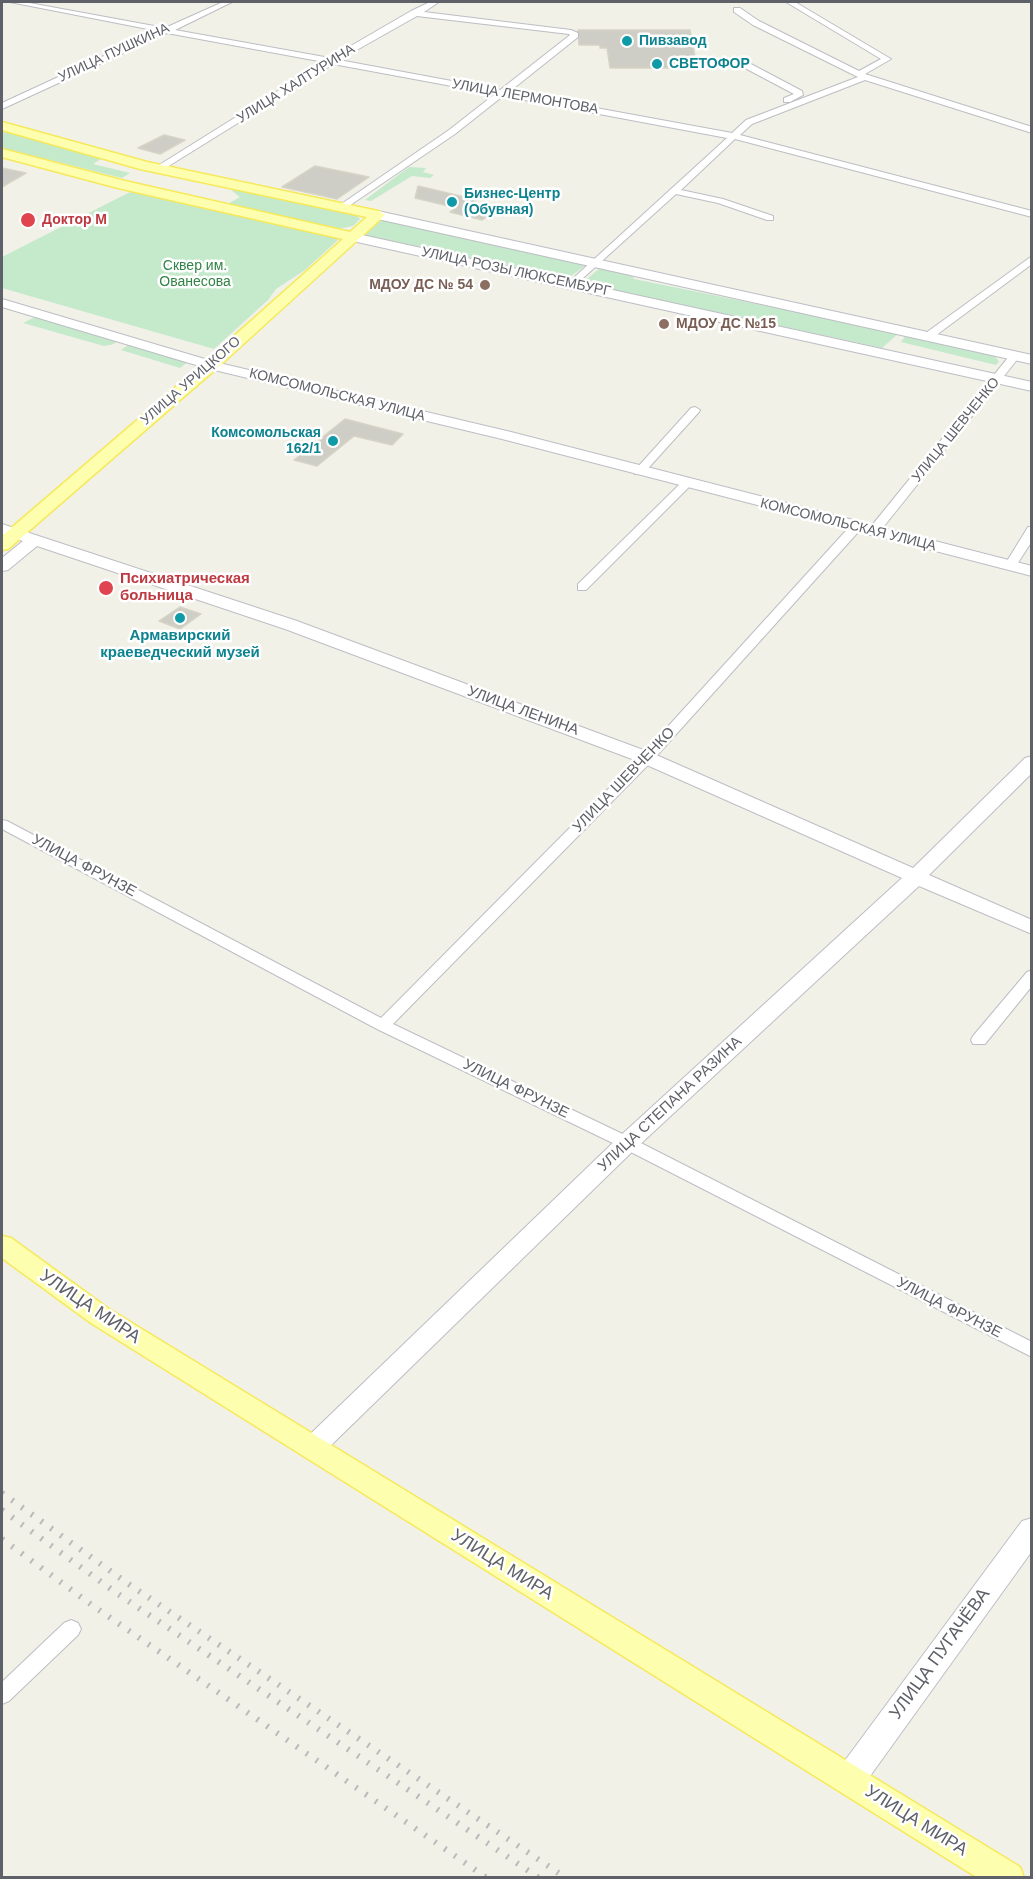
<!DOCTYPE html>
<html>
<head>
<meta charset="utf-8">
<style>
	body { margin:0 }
	#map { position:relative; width:1033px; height:1879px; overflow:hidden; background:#f1f1e8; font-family:Arial,sans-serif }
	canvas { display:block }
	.frame { position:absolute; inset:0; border:3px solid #5f6168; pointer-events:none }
</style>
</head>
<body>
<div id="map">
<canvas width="1033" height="1879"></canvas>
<div class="frame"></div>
</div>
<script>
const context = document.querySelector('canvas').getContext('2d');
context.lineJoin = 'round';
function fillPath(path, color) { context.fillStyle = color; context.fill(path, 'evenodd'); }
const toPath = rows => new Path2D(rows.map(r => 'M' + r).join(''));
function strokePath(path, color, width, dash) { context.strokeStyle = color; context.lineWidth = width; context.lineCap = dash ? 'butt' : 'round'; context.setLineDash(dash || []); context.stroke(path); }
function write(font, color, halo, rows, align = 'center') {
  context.font = font + ' Arial,sans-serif'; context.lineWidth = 5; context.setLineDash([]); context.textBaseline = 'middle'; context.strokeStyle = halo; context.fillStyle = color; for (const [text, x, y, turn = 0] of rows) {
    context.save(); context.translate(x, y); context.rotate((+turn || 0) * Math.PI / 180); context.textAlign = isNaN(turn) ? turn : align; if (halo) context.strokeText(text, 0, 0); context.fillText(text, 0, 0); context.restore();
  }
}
fillPath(toPath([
	[2,129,106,156,93,164,130,173,122,178,2,148],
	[409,167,426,168,423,172,434,175,430,178,412,176,371,201,365,200],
	[238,188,356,215,360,219,353,226,338,229,228,204,240,197,232,191],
	[132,191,339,239,305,270,276,289,268,300,214,349,2,288,2,257],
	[381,220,586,265,567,279,365,235],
	[600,268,632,275,634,279,899,333,882,348,582,283],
	[37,316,117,341,114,344,104,346,23,323],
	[906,335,994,354,999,362,996,365,901,342],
	[131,343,189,361,180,368,121,350]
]), '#c4e9cb');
const building = toPath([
	[578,30,690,30,697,68,610,68,607,48,600,48,600,45,579,45,578,30],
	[164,135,185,140,160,154,138,148,164,135],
	[315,166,369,177,337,199,282,187,315,166],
	[2,168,26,173,2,187,2,168],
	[418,186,477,200,471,204,497,210,482,220,450,212,457,208,415,198,418,186],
	[345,419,403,434,392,445,354,436,317,466,294,460,345,419],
	[180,607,201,614,180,629,159,621,180,607]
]);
fillPath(building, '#cecec6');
strokePath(building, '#d6d4c5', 1.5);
const street = toPath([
	[10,2,24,2,165,28,223,2,232,2,175,30,330,58,411,11,430,2,439,2,424,12,571,30,578,33,578,37,509,92,732,133,746,120,858,77,753,25,734,12,734,8,740,8,759,21,859,71,881,59,786,2,795,2,891,59,865,74,1032,127,1032,133,865,80,752,124,740,135,1032,211,1032,217,735,139,681,190,723,199,773,216,773,220,767,220,718,203,676,194,572,288,568,287,568,283,727,138,503,96,455,134,343,210,338,207,340,205,449,130,495,94,333,64,159,172,154,169,156,167,324,62,167,33,2,109,2,103,158,31,10,2],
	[417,16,569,34,570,35,500,90,339,60,417,16],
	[743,63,749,63,802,91,803,95,790,102,784,102,784,98,794,94,743,67,743,63],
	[1032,256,1032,264,931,339,923,339,923,335,1032,256],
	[1011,354,1020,356,877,535,869,535,869,529,1011,354],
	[695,407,700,410,699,412,643,474,635,474,635,470,691,408,695,407],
	[686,481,690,482,690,486,586,590,578,590,578,584,682,482,686,481],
	[856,523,862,527,860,530,652,761,393,1024,633,1139,1032,1342,1032,1357,621,1147,377,1029,2,829,2,820,7,821,381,1018,642,755,852,524,856,523],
	[1028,527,1032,527,1032,541,1014,569,1006,569,1004,566,1028,527],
	[1032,970,1032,986,985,1044,973,1044,971,1040,973,1036,1027,972,1032,970],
	[71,1620,78,1623,81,1629,78,1635,9,1701,2,1704,2,1682,64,1623,71,1620]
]);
const secondary = toPath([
	[378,211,1032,355,1032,364,373,218,373,212,378,211],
	[353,233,1032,382,1032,391,348,240,346,237,353,233],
	[2,299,215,362,511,432,1032,566,1032,576,502,439,206,368,2,307,2,299],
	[2,524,297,621,654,754,913,868,1025,758,1032,756,1032,773,929,875,1032,920,1032,934,919,886,635,1149,321,1455,312,1458,303,1455,299,1448,303,1441,619,1137,902,878,640,762,285,629,37,546,8,570,2,571,2,558,23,541,2,534,2,524],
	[1032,1518,1032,1551,860,1790,849,1793,838,1790,834,1780,838,1770,1022,1521,1032,1518]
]);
const primary = toPath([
	[2,122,147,162,378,211,385,215,217,368,8,549,2,550,2,536,205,362,343,239,118,188,2,157,2,149,125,181,350,232,367,217,140,169,2,130,2,122],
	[2,1236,11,1238,109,1309,1020,1867,1024,1878,978,1878,91,1323,2,1258,2,1236]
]);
strokePath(street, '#bcbec3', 2);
strokePath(secondary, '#bdbec5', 2);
strokePath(primary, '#f6e95b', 3);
fillPath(street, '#fff');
fillPath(secondary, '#fff');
fillPath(primary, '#fdffaf');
strokePath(toPath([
	[2,1493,127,1583,566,1878],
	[2,1510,115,1592,539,1878],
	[2,1539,96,1608,487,1878]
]), '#bababb', 6, [2, 10]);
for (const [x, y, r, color] of [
	[627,41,6,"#0f9aa8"],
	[657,64,6,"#0f9aa8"],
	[452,202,6,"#0f9aa8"],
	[28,220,8,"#e0444e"],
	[485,285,6,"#8d6e63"],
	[664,324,6,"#8d6e63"],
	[333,441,6,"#0f9aa8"],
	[106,588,8,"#e0444e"],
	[180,618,6,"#0f9aa8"]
]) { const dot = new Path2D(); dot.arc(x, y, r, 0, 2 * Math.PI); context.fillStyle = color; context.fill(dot); strokePath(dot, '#fff', 2); }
write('bold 14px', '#0d838f', '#fff', [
	["Пивзавод",639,41],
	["СВЕТОФОР",669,64],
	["Бизнес-Центр",464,194],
	["(Обувная)",464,210],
	["Комсомольская",321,433,"right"],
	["162/1",321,449,"right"]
], 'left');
write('14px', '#5f6168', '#fff', [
	["УЛИЦА ПУШКИНА",114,53,-25],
	["УЛИЦА ХАЛТУРИНА",296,84,-32],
	["УЛИЦА ЛЕРМОНТОВА",525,97,10],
	["УЛИЦА РОЗЫ ЛЮКСЕМБУРГ",516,272,12],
	["УЛИЦА УРИЦКОГО",191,381,-41],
	["КОМСОМОЛЬСКАЯ УЛИЦА",337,395,14],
	["УЛИЦА ШЕВЧЕНКО",956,430,-51],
	["КОМСОМОЛЬСКАЯ УЛИЦА",848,525,14]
]);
write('bold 14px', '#be3a42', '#fff', [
	["Доктор М",42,220]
], 'left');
write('14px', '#318345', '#fff', [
	["Сквер им.",195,266],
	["Ованесова",195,282]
]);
write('bold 14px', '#785e54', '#fff', [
	["МДОУ ДС № 54",473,285],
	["МДОУ ДС №15",676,324,"left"]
], 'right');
write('bold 15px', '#be3a42', '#fff', [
	["Психиатрическая",120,579],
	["больница",120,596]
], 'left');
write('bold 15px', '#0d838f', '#fff', [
	["Армавирский",180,636],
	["краеведческий музей",180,653]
]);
write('15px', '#5f6168', '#fff', [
	["УЛИЦА ЛЕНИНА",523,711,20],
	["УЛИЦА ШЕВЧЕНКО",624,780,-46],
	["УЛИЦА ФРУНЗЕ",84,866,28],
	["УЛИЦА ФРУНЗЕ",516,1089,26],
	["УЛИЦА СТЕПАНА РАЗИНА",670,1104,-43],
	["УЛИЦА ФРУНЗЕ",949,1308,27]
]);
write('18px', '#5f6168', '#fff', [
	["УЛИЦА МИРА",90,1307,34],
	["УЛИЦА МИРА",502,1565,32],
	["УЛИЦА ПУГАЧЁВА",940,1654,-54],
	["УЛИЦА МИРА",916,1821,32]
]);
</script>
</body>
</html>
